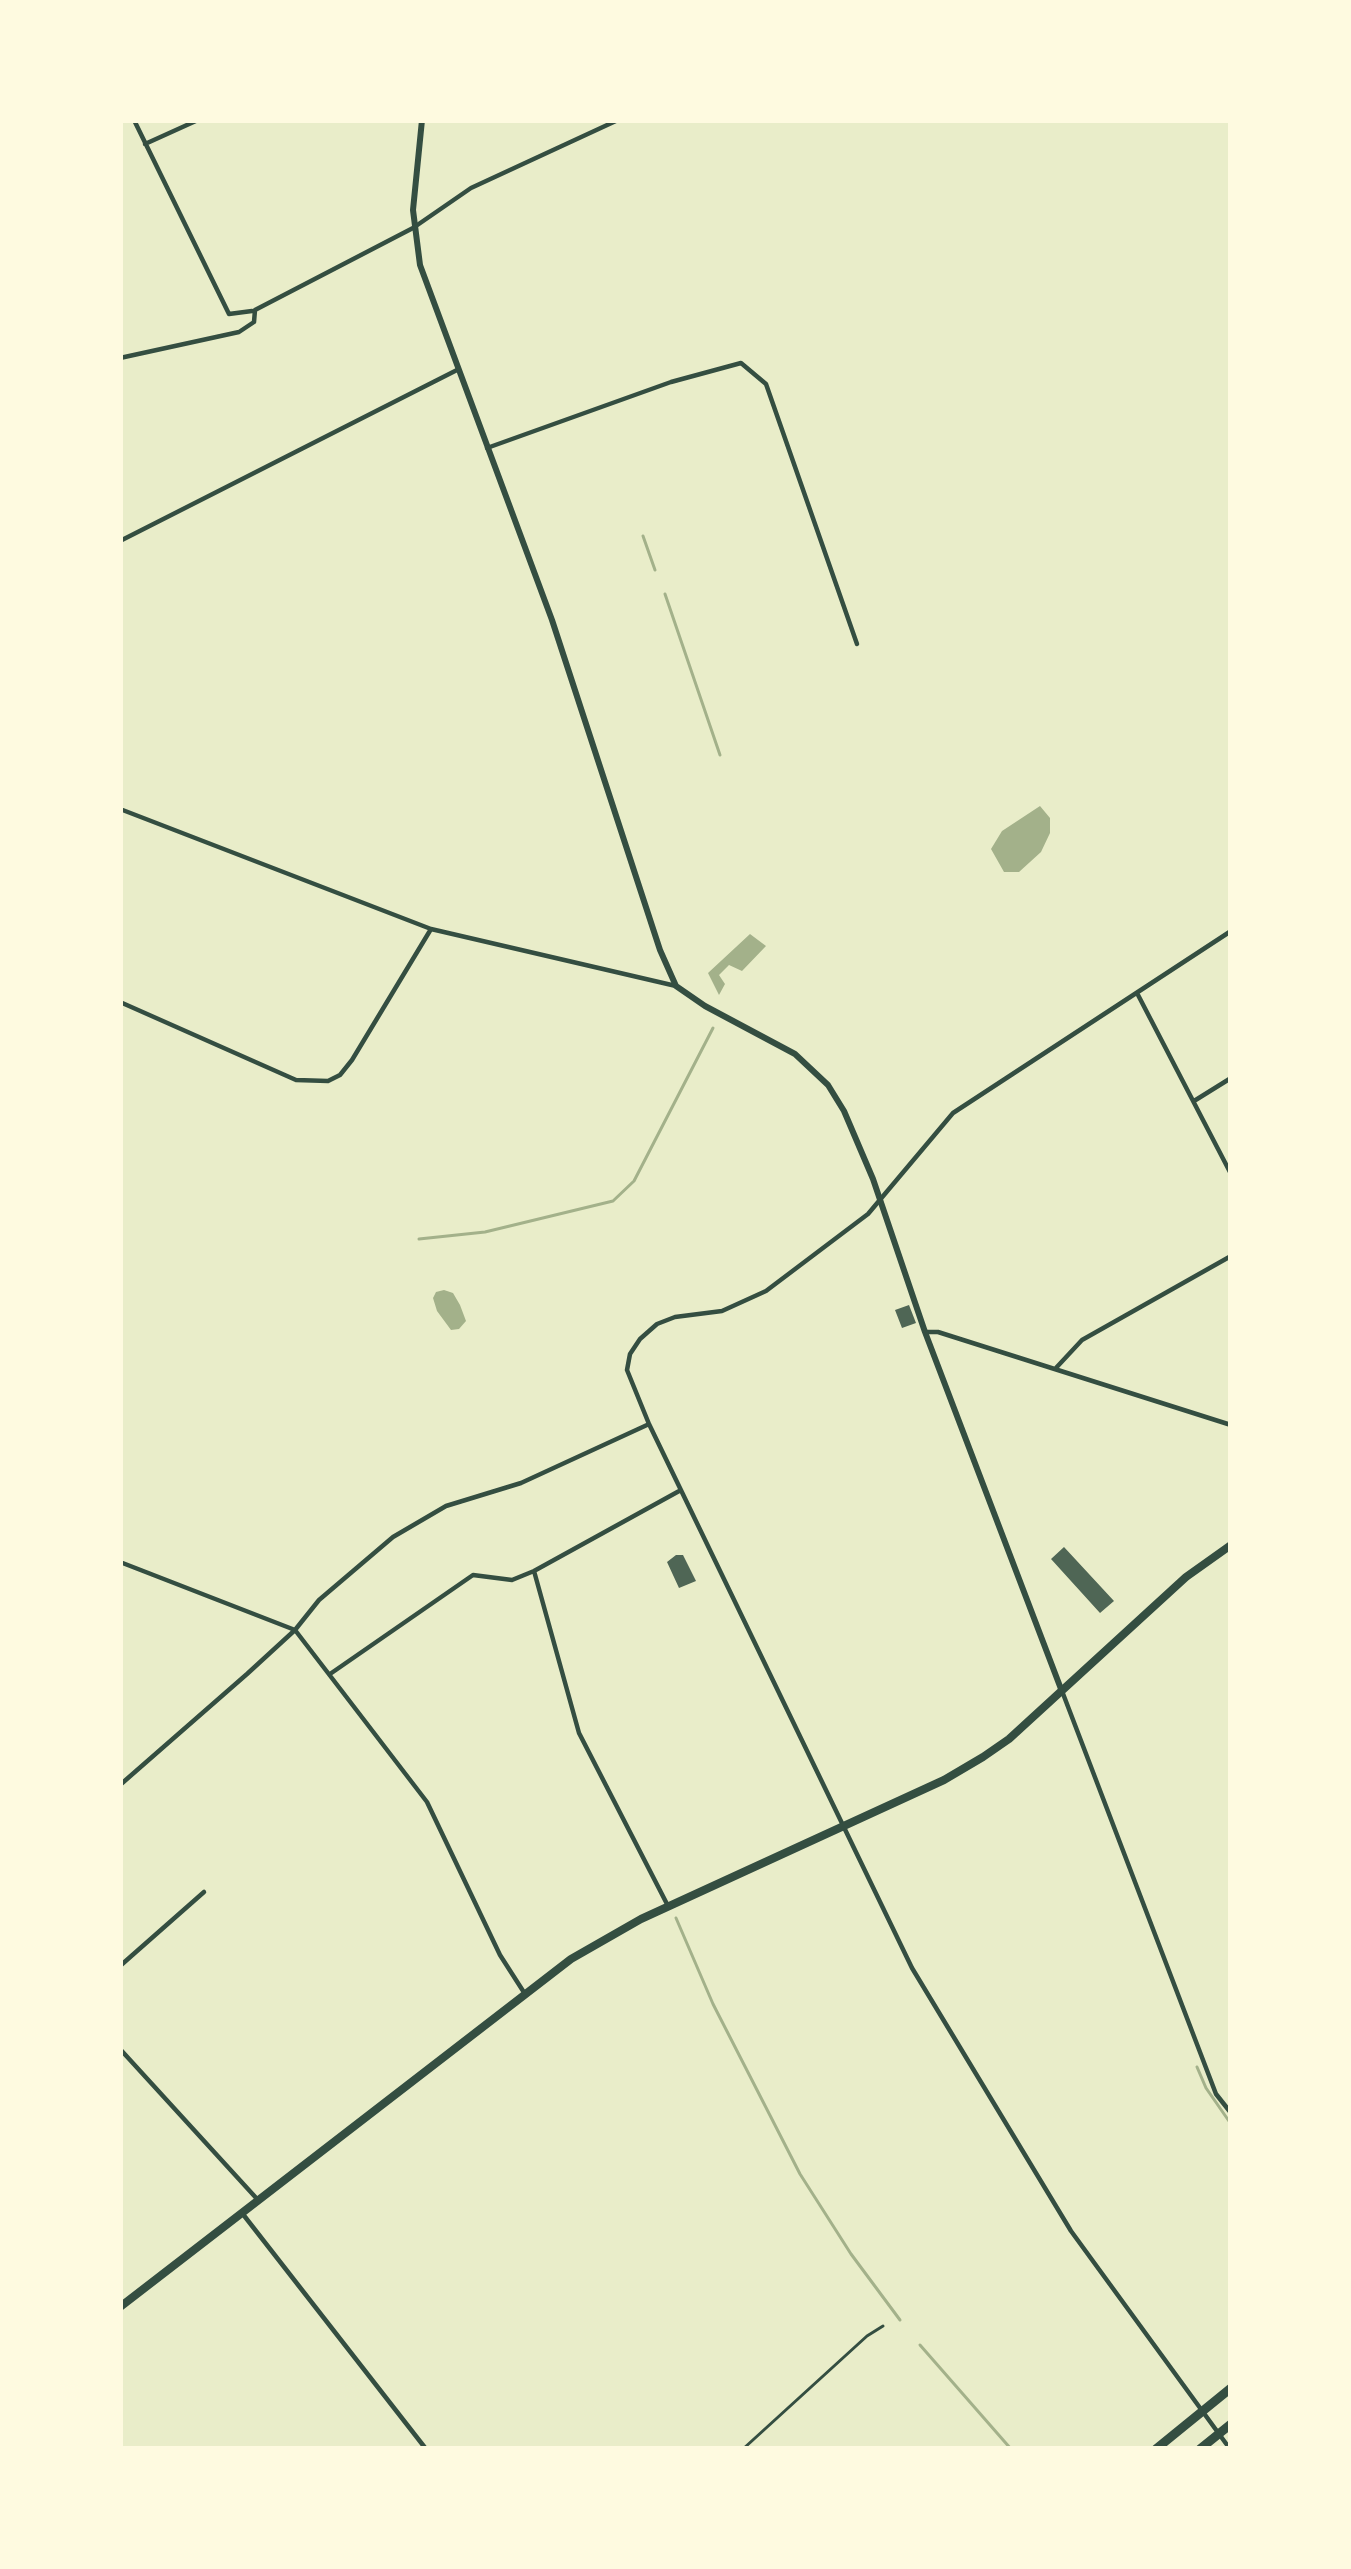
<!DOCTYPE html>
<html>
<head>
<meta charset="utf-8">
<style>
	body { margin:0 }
	#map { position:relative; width:1351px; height:2569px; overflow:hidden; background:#e9edc9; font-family:"Space Grotesk",sans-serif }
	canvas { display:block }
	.frame { position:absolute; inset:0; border:123px solid #fefae0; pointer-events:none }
</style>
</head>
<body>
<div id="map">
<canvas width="1351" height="2569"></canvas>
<div class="frame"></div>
</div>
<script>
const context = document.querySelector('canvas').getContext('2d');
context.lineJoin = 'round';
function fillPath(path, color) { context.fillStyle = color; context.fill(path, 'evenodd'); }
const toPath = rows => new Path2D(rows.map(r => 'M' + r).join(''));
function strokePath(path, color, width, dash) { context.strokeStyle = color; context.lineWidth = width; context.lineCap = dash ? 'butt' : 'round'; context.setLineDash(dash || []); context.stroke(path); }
fillPath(toPath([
	[1040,806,1050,818,1050,833,1041,852,1019,872,1004,872,991,849,1002,831],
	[750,934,766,946,742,971,729,965,719,975,725,984,719,995,708,973],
	[444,1290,453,1293,460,1305,466,1321,459,1329,451,1330,437,1311,433,1298,436,1292]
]), '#a3b18a');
strokePath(toPath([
	[643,536,655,570],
	[665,594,720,755],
	[419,1239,485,1232,613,1201,634,1181,713,1028],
	[676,1918,713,2004,800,2174,851,2254,900,2320],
	[1197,2067,1206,2088,1231,2124],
	[920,2345,1011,2449]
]), '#a3b18a', 3);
fillPath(toPath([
	[909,1305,916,1323,902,1328,895,1310],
	[1064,1547,1114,1601,1100,1613,1051,1559],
	[676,1555,683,1555,696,1581,679,1588,667,1562]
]), '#4f6655');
strokePath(toPath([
	[743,2449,867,2336,883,2326]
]), '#344e41', 3);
strokePath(toPath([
	[134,120,229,314,252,311],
	[145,144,198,120],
	[120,358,239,332,254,322,255,310,413,228,471,188,618,120],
	[487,448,671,382,741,363,766,384,857,644],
	[120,541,457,370],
	[120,809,431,929,676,986],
	[1137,993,1231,1174],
	[120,1002,296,1080,328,1081,340,1075,352,1060,431,929],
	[1194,1101,1231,1078],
	[925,1332,938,1332,1231,1425],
	[1055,1369,1082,1340,1231,1256],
	[120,1562,295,1630,427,1802,500,1955,525,1994],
	[534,1571,579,1733,667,1904],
	[330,1674,473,1575,512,1580,534,1571,681,1490],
	[1062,1691,1216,2094,1231,2113],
	[120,1785,247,1674,295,1630,319,1600,393,1537,446,1506,521,1483,647,1425],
	[120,1966,204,1892],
	[120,2049,258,2200],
	[242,2213,426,2449],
	[1230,2449,1071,2231,912,1968,649,1424,627,1370,630,1354,640,1339,657,1324,675,1317,722,1311,766,1291,868,1214,953,1113,1231,931]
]), '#344e41', 4.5);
strokePath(toPath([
	[422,120,413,210,420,265,552,620,660,950,676,986,705,1006,795,1054,828,1085,844,1111,873,1179,925,1332,1061,1689]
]), '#344e41', 6);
strokePath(toPath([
	[120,2307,571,1959,641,1919,944,1780,983,1757,1009,1739,1186,1577,1231,1545]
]), '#344e41', 8);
strokePath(toPath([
	[1156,2449,1231,2388],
	[1200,2449,1231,2424]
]), '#344e41', 9);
</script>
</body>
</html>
